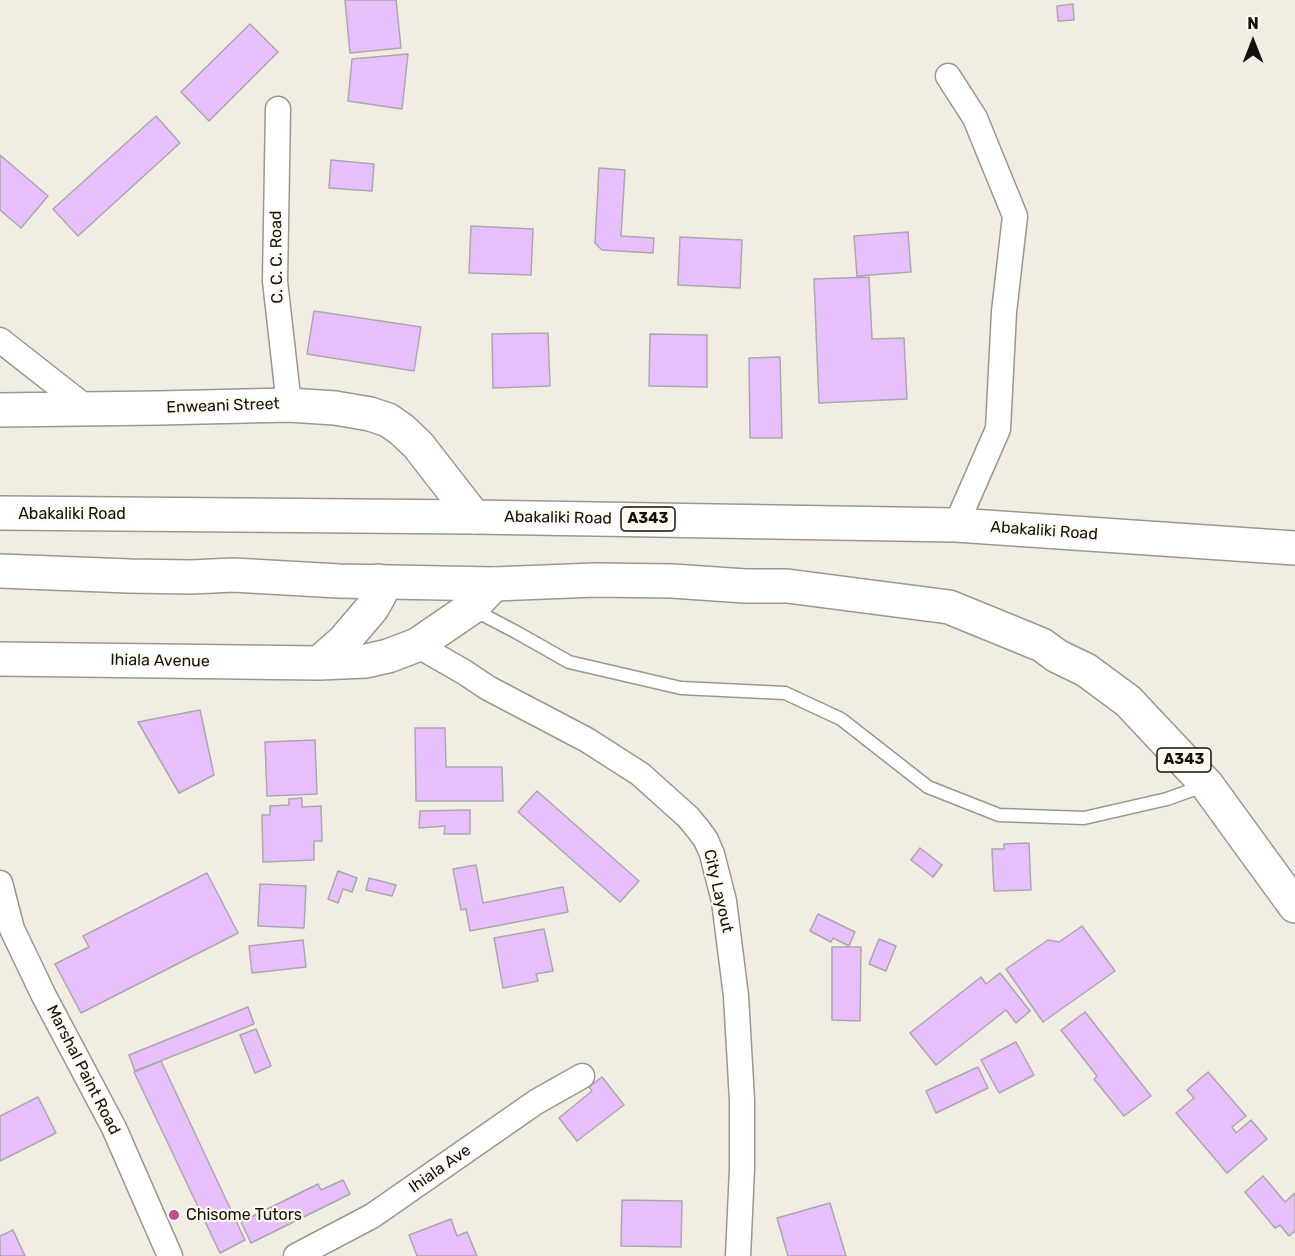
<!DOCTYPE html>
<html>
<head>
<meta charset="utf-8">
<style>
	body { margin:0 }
	#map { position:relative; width:1295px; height:1256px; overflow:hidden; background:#f1ede3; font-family:Rubik,sans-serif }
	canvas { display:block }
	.north { position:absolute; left:1223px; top:12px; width:60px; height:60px; -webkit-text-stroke:4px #fffaf0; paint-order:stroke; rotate:0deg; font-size:16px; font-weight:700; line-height:24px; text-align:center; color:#13110e }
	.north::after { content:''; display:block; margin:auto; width:21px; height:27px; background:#13110e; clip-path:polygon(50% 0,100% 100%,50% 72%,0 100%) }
</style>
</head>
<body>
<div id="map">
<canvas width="1295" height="1256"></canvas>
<div class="north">N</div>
</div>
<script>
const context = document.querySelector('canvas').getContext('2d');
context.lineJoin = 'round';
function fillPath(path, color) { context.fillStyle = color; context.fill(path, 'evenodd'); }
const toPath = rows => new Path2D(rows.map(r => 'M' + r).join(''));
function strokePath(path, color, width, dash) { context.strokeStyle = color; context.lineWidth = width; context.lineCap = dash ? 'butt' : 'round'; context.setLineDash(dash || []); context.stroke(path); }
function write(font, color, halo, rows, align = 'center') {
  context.font = font + ' Rubik,sans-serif'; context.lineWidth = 4.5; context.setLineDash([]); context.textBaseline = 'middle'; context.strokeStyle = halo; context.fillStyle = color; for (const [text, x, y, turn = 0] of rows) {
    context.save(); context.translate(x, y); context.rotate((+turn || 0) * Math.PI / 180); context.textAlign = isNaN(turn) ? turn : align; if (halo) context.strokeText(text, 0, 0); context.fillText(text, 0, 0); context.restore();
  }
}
const building = toPath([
	[345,0,396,0,401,48,350,53,345,0],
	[1073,4,1074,20,1058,21,1057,6,1073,4],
	[250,24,278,52,209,121,181,92,250,24],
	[408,54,402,109,348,101,352,59,408,54],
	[156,116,180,143,78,236,53,209,156,116],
	[0,155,48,196,21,228,0,210,0,155],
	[331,160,374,164,372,191,329,188,331,160],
	[599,168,625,170,621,236,654,238,653,253,602,250,595,243,599,168],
	[471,226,533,229,531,275,469,273,471,226],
	[908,232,911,272,857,276,854,236,908,232],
	[680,237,742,240,740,288,678,285,680,237],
	[869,277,872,339,904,338,907,399,819,403,814,279,869,277],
	[314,311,421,327,414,371,307,354,314,311],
	[548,333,550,386,493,388,492,334,548,333],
	[650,334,707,335,707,387,649,386,650,334],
	[780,357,782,438,750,438,749,358,780,357],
	[200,710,214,775,179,793,138,722,200,710],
	[415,728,445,728,446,767,502,767,503,801,416,801,415,728],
	[315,740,317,794,267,796,265,742,315,740],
	[537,791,639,881,620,902,518,812,537,791],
	[302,798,302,807,321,806,322,841,314,841,314,860,263,862,262,815,270,815,270,806,289,805,289,799,302,798],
	[470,810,470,834,444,834,445,826,419,828,420,811,470,810],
	[1029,843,1031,890,994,891,992,849,1004,849,1004,844,1029,843],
	[920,848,942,865,933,877,911,860,920,848],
	[476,865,483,903,563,887,568,912,470,931,466,909,461,910,453,869,476,865],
	[338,871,357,878,352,892,343,889,338,903,328,899,338,871],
	[207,873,238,933,81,1013,55,964,89,947,83,936,207,873],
	[369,878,396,885,392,896,366,890,369,878],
	[260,884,306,886,304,928,258,926,260,884],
	[818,914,855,932,849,946,833,938,831,942,810,931,818,914],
	[1082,926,1115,971,1043,1022,1006,969,1048,940,1059,942,1082,926],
	[544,929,553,971,536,974,538,981,503,988,494,938,544,929],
	[879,939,896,946,886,971,869,964,879,939],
	[303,940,306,967,252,973,249,946,303,940],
	[832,947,861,947,860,1021,832,1020,832,947],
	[1000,973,1030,1011,1016,1023,1006,1010,936,1065,910,1033,981,977,986,984,1000,973],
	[248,1007,254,1024,135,1071,129,1055,248,1007],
	[1085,1012,1151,1096,1124,1116,1094,1079,1097,1076,1061,1030,1085,1012],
	[256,1029,271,1066,255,1073,240,1035,256,1029],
	[1016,1042,1034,1075,999,1093,981,1060,1016,1042],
	[161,1061,245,1240,220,1253,134,1072,161,1061],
	[978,1067,988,1088,936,1113,926,1091,978,1067],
	[1208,1072,1246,1116,1232,1127,1236,1133,1251,1120,1267,1139,1227,1173,1176,1113,1194,1098,1187,1090,1208,1072],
	[602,1077,624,1105,577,1141,559,1118,592,1091,589,1087,602,1077],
	[38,1097,56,1133,0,1161,0,1116,38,1097],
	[1263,1176,1285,1202,1295,1193,1295,1231,1289,1236,1280,1225,1275,1228,1245,1192,1263,1176],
	[343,1180,350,1194,251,1243,241,1222,318,1184,321,1190,343,1180],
	[622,1200,682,1201,681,1247,621,1246,622,1200],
	[830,1203,846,1256,788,1256,777,1218,830,1203],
	[451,1219,457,1236,467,1232,477,1256,417,1256,409,1235,451,1219],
	[13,1230,25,1256,0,1256,0,1236,13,1230]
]);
fillPath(building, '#e8bffd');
strokePath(building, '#aca6af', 1.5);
const lane = toPath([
	[472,609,516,632,569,662,681,688,785,693,841,719,928,787,999,815,1084,818,1167,799,1203,786]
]);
const street = toPath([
	[948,76,975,118,1015,216,1004,312,998,429,956,525],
	[278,109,275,281,289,405],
	[0,340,88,409],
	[417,645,464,672,488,688,587,740,640,774,688,817,698,829,706,840,712,854,724,901,736,996,742,1100,742,1169,738,1256],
	[0,883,12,929,44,996,114,1128,170,1256],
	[296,1256,372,1216,536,1102,582,1076]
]);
const secondary = toPath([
	[0,410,159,408,289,405,335,408,370,414,388,420,401,429,418,445,474,517],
	[0,659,319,663,366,661,388,656,417,645,471,608,494,584],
	[319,663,344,641,372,608,380,594,378,581]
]);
const highway = toPath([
	[0,513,474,517,956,525,1295,548],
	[0,571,129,576,192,577,233,575,339,581,494,584,595,580,672,581,745,586,787,586,949,607,1042,645,1057,656,1086,670,1128,701,1207,785,1295,906]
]);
strokePath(lane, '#9b978e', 15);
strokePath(street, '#9b978e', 27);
strokePath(secondary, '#9b978e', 36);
strokePath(highway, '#9b978e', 36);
strokePath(lane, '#fff', 12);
strokePath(street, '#fff', 24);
strokePath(secondary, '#fff', 33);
strokePath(highway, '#fff', 33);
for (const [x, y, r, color] of [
	[174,1215,6,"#c74791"]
]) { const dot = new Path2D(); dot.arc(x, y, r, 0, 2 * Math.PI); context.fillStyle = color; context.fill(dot); strokePath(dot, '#fffaf0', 2); }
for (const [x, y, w] of [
	[648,519,54],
	[1184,760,54]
]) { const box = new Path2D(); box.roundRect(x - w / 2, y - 12, w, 24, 4.5); context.fillStyle = '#fffaf0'; context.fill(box); strokePath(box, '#13110e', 1.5); }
write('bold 15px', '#13110e', null, [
	["A343",648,519],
	["A343",1184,760]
]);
write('16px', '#13110e', '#fffaf0', [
	["C. C. C. Road",277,257,-91],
	["Enweani Street",223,406,-2],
	["Abakaliki Road",72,514],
	["Abakaliki Road",558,518,1],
	["Abakaliki Road",1044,531,4],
	["Ihiala Avenue",160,661,1],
	["City Layout",718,891,77],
	["Marshal Paint Road",83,1070,63],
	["Ihiala Ave",440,1169,-35]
]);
write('16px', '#13110e', '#fffaf0', [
	["Chisome Tutors",186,1215]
], 'left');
</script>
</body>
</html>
